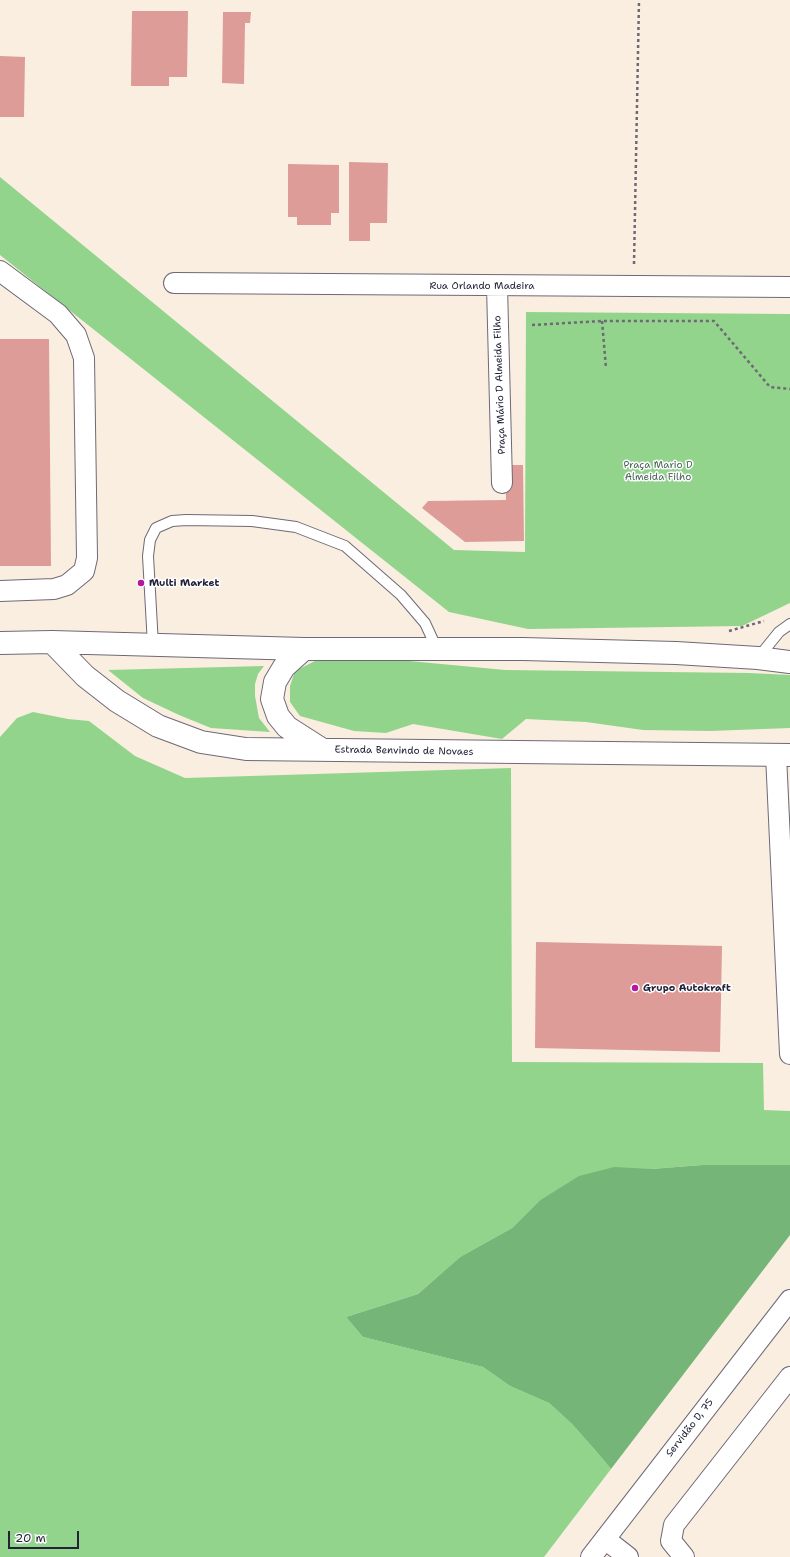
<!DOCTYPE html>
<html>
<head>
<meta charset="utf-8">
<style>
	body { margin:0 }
	#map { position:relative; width:790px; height:1557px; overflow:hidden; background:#faeee0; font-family:"Shantell Sans",sans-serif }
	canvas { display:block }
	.scale { position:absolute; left:8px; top:1531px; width:71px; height:18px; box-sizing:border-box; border:2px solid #22223b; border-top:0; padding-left:5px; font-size:12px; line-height:14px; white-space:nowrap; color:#22223b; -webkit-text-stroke:3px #fff; paint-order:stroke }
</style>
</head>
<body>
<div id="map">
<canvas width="790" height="1557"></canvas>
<div class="scale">20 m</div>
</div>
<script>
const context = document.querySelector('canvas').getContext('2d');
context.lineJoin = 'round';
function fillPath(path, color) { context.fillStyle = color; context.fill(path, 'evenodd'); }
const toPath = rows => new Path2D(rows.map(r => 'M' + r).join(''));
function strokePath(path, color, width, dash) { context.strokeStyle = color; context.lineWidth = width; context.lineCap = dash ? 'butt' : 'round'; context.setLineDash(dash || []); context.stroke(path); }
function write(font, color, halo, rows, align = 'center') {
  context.font = font + ' "Shantell Sans",sans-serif'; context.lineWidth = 3; context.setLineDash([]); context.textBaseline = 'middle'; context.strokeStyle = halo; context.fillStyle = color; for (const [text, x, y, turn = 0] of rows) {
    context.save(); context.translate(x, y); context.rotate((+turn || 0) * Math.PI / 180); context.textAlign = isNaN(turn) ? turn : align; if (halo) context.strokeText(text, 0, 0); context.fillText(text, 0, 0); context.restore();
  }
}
fillPath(toPath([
	[0,177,454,550,525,552,526,312,790,314,790,603,742,626,528,629,449,612,0,255],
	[367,657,505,670,749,673,790,675,790,728,710,731,643,730,586,722,526,719,502,739,413,724,386,733,354,731,300,716,290,702,290,686,295,671,315,661],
	[264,666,258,674,255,684,255,696,259,718,270,732,211,728,179,715,143,698,108,670],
	[33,712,68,719,89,721,135,756,185,778,511,768,512,1062,763,1063,764,1110,790,1111,790,1165,702,1165,651,1169,539,1201,512,1228,460,1257,418,1294,346,1317,363,1337,483,1367,510,1386,549,1403,572,1424,595,1450,611,1469,544,1557,0,1557,0,737,17,718]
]), '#92d48c');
fillPath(toPath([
	[702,1165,790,1165,790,1235,611,1469,595,1450,572,1424,549,1403,510,1386,483,1367,363,1337,346,1317,418,1294,460,1257,512,1228,539,1201,579,1176,614,1167,651,1169]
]), '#75b678');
fillPath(toPath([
	[132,11,188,11,187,77,169,77,169,86,131,86],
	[223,12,251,12,250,23,245,23,244,84,222,83],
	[0,56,25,57,24,117,0,117],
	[349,162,388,163,387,223,370,223,370,241,349,241],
	[288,164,339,165,339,213,331,213,331,225,297,225,297,217,288,217],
	[0,339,49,339,51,566,0,566],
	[505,465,523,465,524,541,465,542,422,508,428,501,506,500],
	[536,942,722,946,720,1052,535,1048]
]), '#dd9c97');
const lane = toPath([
	[153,645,148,556,150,540,156,528,172,521,186,520,252,521,296,527,345,546,401,595,425,623,437,649],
	[758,658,779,632,790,624]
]);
const street = toPath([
	[0,271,58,314,76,335,84,358,87,558,84,571,67,585,54,589,0,591],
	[174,283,790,287],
	[497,286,502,483],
	[776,755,790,1054],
	[605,1539,628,1557],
	[591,1557,790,1300],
	[684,1557,671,1541,674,1525,790,1377]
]);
const secondary = toPath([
	[52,642,85,676,117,701,158,726,201,742,246,749,790,755],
	[0,643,52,642,304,649,523,649,676,653,758,658,790,662],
	[304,649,284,667,275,682,272,699,278,716,287,727,323,750]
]);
strokePath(lane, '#6e6975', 12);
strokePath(street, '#6e6975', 22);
strokePath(secondary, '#6e6975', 24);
strokePath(toPath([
	[634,264,639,0],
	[602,321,606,368],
	[532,325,602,321,714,321,770,387,790,389],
	[729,631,764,621]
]), '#6e6975', 2.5, [3, 3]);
strokePath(lane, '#fff', 10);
strokePath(street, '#fff', 20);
strokePath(secondary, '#fff', 22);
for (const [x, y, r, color] of [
	[141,583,4,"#b5179e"],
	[635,988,4,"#b5179e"]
]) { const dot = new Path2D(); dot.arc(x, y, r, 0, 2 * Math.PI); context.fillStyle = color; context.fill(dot); strokePath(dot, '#fff', 1.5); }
write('10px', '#22223b', '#fff', [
	["Rua Orlando Madeira",482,286],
	["Praça Mário D Almeida Filho",500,385,-92],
	["Estrada Benvindo de Novaes",404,751,1],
	["Servidão D, 75",690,1428,-52]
]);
write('10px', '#496057', '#fff', [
	["Praça Mario D",658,465],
	["Almeida Filho",658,477]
]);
write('bold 10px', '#22223b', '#fff', [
	["Multi Market",149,583],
	["Grupo Autokraft",643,988]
], 'left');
</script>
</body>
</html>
